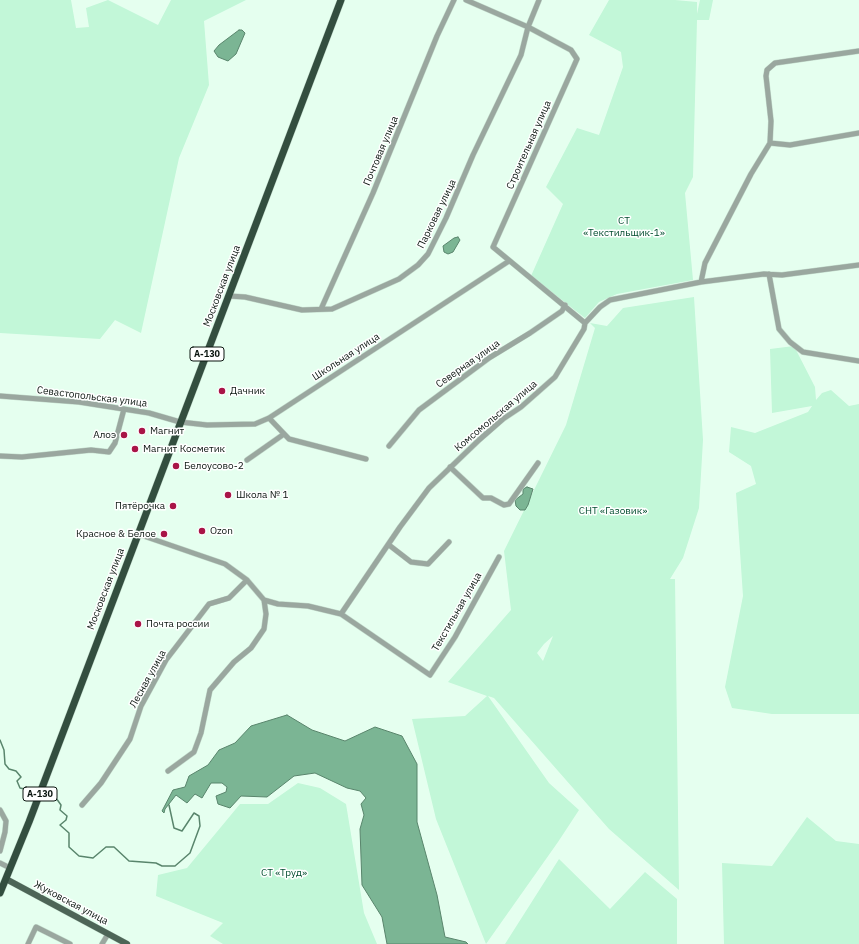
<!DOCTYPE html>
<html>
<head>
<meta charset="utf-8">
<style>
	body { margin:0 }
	canvas { display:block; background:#e5ffef }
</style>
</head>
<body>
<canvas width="859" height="944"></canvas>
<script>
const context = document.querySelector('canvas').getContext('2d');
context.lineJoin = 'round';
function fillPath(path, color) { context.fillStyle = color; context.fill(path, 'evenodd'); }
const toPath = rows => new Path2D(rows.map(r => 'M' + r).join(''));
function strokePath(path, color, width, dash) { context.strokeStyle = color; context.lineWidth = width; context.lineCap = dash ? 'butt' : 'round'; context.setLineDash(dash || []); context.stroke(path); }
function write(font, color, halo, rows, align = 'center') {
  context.font = font + ' "IBM Plex Sans",sans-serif'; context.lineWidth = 3; context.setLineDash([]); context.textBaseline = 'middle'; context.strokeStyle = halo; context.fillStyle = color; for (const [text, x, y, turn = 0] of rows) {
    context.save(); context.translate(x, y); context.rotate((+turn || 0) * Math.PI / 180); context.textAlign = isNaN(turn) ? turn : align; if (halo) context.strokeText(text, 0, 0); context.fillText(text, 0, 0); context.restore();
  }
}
fillPath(toPath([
	[0,0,71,0,76,28,89,27,86,8,108,0,158,25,171,0,246,0,204,21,209,85,179,158,141,333,115,320,100,339,0,333],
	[609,0,675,0,697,2,697,14,700,0,713,0,709,20,697,20,693,177,685,193,693,280,617,294,599,302,585,318,531,276,563,204,546,187,577,128,599,135,623,67,621,52,589,35],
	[694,297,703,440,699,508,683,558,670,579,675,579,679,890,609,829,494,698,488,696,549,783,579,810,558,842,486,944,436,819,412,719,465,716,487,696,448,682,511,610,504,551,566,425,595,328,590,323,607,326,623,308],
	[553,636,543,661,537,653,544,644],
	[794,346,815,387,816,400,822,393,831,390,849,406,859,404,859,714,772,714,732,708,725,687,743,596,736,493,756,484,751,466,729,452,731,427,755,433,808,412,812,406,772,413,770,349],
	[298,783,320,788,346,804,364,913,377,944,223,944,210,936,223,923,156,896,158,875,187,868,240,804,268,804],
	[807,817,836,841,859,844,859,944,724,944,722,863,772,866],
	[559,859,610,909,645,872,677,899,677,944,505,944]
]), '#c2f7d8');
const water = toPath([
	[239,30,242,30,245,33,236,54,228,61,218,57,214,51,219,45,239,30],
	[458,237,460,240,453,252,448,254,444,252,443,246,454,238,458,237],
	[527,487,533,489,528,505,525,510,520,510,516,506,515,500,523,494,523,489,527,487],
	[287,715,312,730,345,741,375,727,402,736,417,764,417,822,437,895,445,937,466,942,468,944,387,944,382,917,362,885,360,829,364,815,361,804,366,798,360,791,347,788,315,773,294,776,267,797,241,796,230,808,218,804,216,796,226,792,227,787,222,783,211,783,202,798,195,794,187,803,176,795,165,809,164,813,162,811,173,790,185,787,189,776,208,765,219,750,235,743,251,726,287,715]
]);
fillPath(water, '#7bb594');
strokePath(water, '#59856c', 1);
strokePath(toPath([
	[0,740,4,750,5,764,9,769,16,771,21,777,17,781,20,788,29,790],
	[49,797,56,798,61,805,60,810,67,816,66,820,60,825,69,833,69,847,79,856,93,858,106,847,114,847,129,861,156,863,162,866,175,866,190,853,200,826,199,816,194,813,182,831,174,828,169,805]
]), '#59856c', 1.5);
const minor = toPath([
	[466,0,528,27,571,50,577,59,493,247,585,323],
	[770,143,790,145,859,133],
	[769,274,779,329,790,342,803,352,859,361],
	[701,282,705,263,751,174,770,143,771,121,766,76,767,70,775,63,859,51],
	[229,296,245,297,302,310,332,309,399,279,418,265,428,254,446,218,473,155,521,55,528,27,539,0],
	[321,309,373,193,437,36,454,0],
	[0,396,79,402,149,413,180,422,207,425,255,424,269,418,509,261],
	[269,418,289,439,366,459],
	[389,446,419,410,489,358,530,333,562,311,565,305],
	[0,456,22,457,91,450,109,452,115,443,124,409],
	[247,460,284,434],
	[450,467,483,498,491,498,504,505,509,504,538,463],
	[138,534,225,564,247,580,264,600,278,604,308,606,341,614,430,675,455,637,499,557],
	[389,545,411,562,428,564,449,542],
	[341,614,400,527,429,488,479,440,503,419,521,407,555,377,584,329,585,323,600,307,610,300,701,282,764,274,782,275,859,265],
	[168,771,194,752,201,733,210,690,234,662,251,648,264,629,266,614,264,600],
	[82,805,101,783,130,739,141,706,166,660,209,604,229,598,247,580],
	[0,810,6,821,5,832,0,851],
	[0,863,10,868],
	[28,944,36,927,70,944],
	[102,944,108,934]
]);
const major = toPath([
	[6,879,127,944]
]);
const highway = toPath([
	[0,893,29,822,341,0]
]);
strokePath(minor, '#c2dacb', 6);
strokePath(major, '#c2dacb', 7);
strokePath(highway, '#c2dacb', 8);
strokePath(minor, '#9aa79f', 5);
strokePath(major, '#4d6557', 6);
strokePath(highway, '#334e3f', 7);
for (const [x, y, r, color] of [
	[222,391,4,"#a91447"],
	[142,431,4,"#a91447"],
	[124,435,4,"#a91447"],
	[135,449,4,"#a91447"],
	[176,466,4,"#a91447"],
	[228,495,4,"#a91447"],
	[173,506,4,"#a91447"],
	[202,531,4,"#a91447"],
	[164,534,4,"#a91447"],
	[138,624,4,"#a91447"]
]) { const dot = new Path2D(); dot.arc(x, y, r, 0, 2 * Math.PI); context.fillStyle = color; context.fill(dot); strokePath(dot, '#fff', 1.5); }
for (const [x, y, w] of [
	[207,354,34],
	[40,794,34]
]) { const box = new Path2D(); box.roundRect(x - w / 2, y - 7, w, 14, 3); context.fillStyle = '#fff'; context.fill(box); strokePath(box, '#0a150f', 1); }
write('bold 9px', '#0a150f', null, [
	["А-130",207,354],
	["А-130",40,794]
]);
write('10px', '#0a150f', '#fff', [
	["Строительная улица",529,145,-66],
	["Почтовая улица",381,151,-67],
	["Парковая улица",437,214,-64],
	["Московская улица",222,286,-69],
	["Школьная улица",346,357,-33],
	["Северная улица",468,364,-35],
	["Севастопольская улица",92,397,7],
	["Комсомольская улица",496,416,-40],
	["Московская улица",106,589,-69],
	["Текстильная улица",457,612,-60],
	["Лесная улица",148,679,-61],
	["Жуковская улица",71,903,28]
]);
write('10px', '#004c2e', '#fff', [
	["СТ",624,221],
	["«Текстильщик-1»",624,233],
	["СНТ «Газовик»",613,511],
	["СТ «Труд»",284,873]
]);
write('10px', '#0a150f', '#fff', [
	["Дачник",230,391],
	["Магнит",150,431],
	["Алоэ",116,435,"right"],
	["Магнит Косметик",143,449],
	["Белоусово-2",184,466],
	["Школа № 1",236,495],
	["Пятёрочка",165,506,"right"],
	["Ozon",210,531],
	["Красное & Белое",156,534,"right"],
	["Почта россии",146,624]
], 'left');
</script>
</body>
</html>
